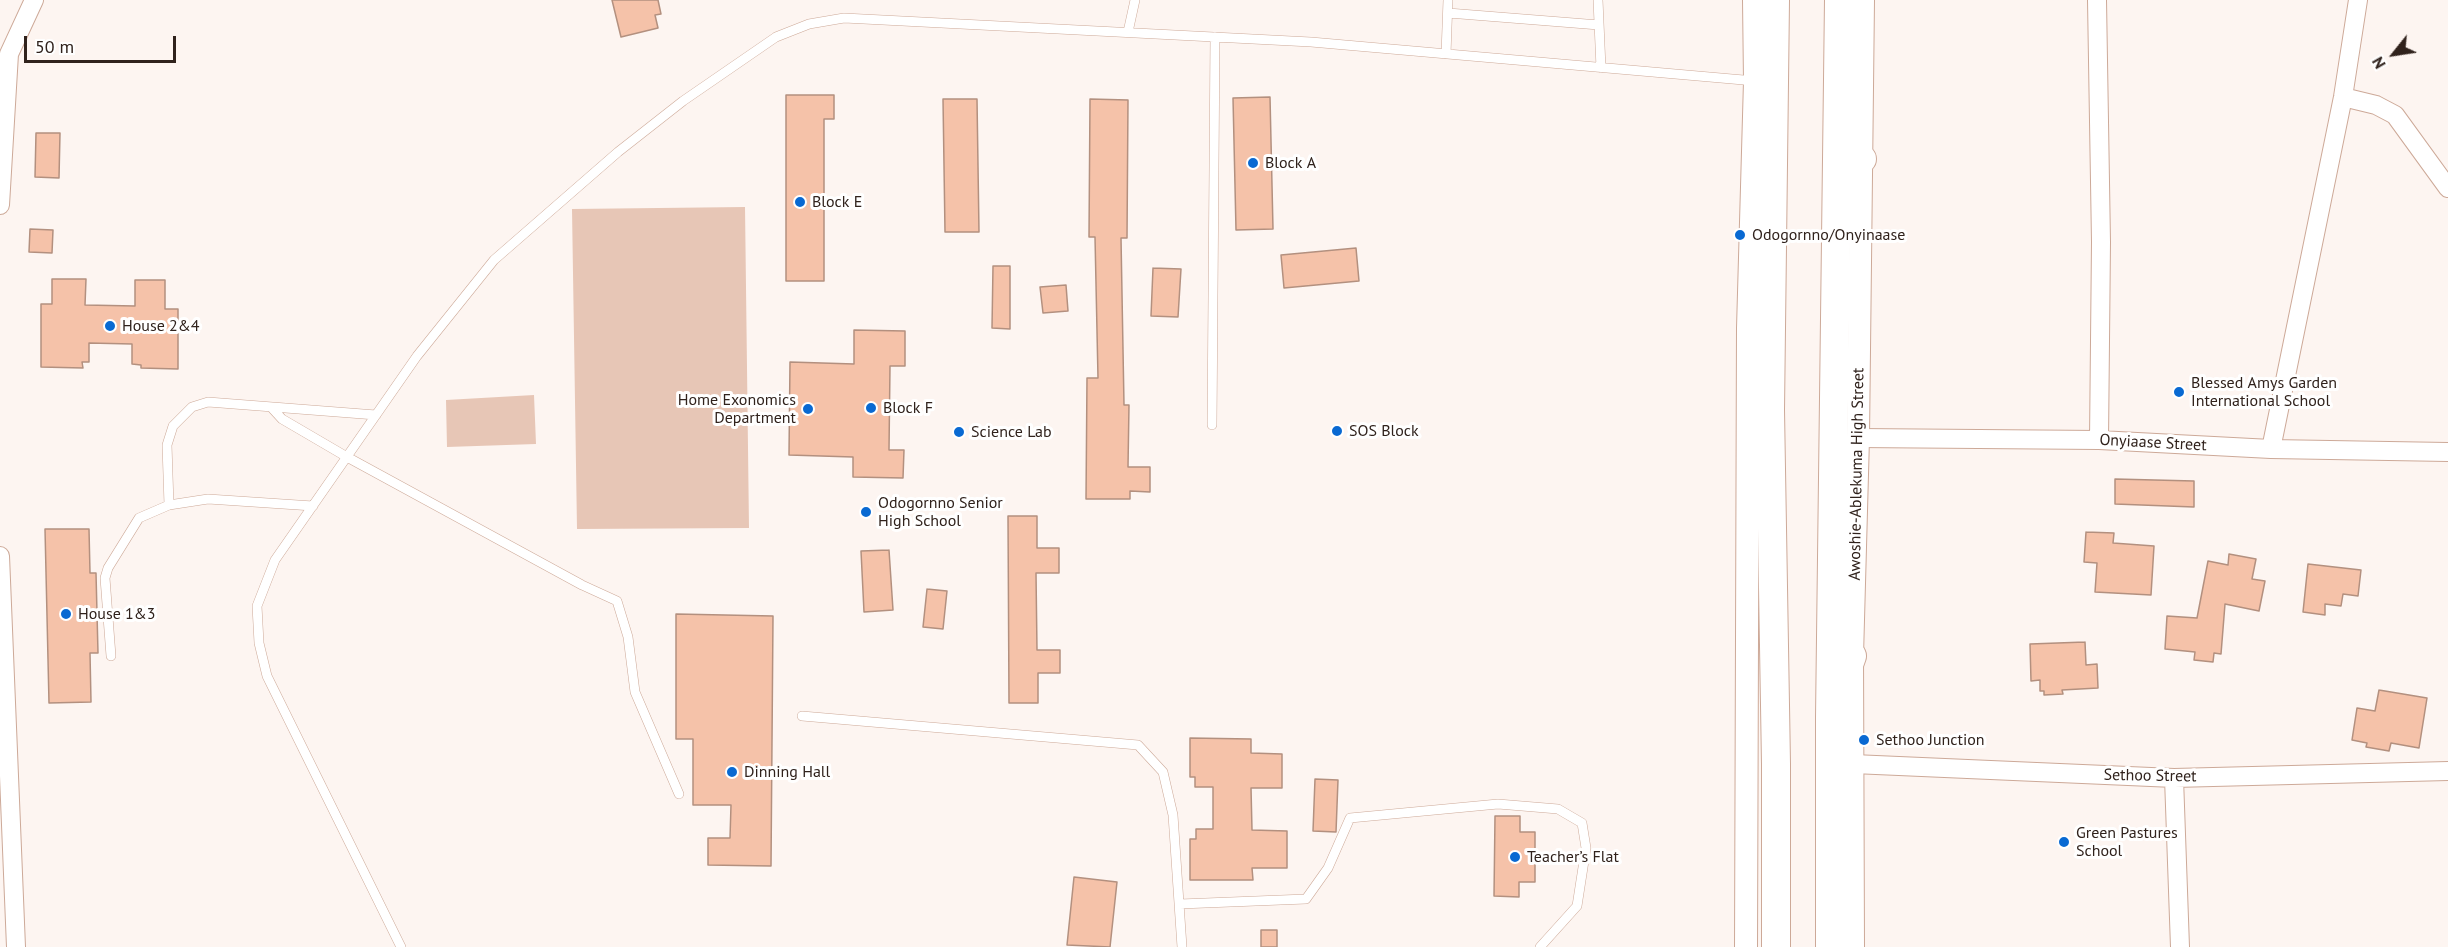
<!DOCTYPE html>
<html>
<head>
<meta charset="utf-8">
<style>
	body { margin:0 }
	#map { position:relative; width:2448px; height:947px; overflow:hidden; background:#fdf5f1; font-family:"PT Sans",sans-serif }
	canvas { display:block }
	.north { position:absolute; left:2364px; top:24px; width:60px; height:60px; -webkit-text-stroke:4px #fff; paint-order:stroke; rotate:240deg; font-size:16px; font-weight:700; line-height:24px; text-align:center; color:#30221c }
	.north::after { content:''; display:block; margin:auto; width:21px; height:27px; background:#30221c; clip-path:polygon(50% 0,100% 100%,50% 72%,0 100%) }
	.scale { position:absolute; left:24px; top:36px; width:152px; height:27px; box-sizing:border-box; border:3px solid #30221c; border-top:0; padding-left:8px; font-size:18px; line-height:21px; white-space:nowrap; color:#30221c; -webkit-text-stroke:4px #fff; paint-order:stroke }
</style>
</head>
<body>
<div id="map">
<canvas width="2448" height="947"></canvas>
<div class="north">N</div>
<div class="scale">50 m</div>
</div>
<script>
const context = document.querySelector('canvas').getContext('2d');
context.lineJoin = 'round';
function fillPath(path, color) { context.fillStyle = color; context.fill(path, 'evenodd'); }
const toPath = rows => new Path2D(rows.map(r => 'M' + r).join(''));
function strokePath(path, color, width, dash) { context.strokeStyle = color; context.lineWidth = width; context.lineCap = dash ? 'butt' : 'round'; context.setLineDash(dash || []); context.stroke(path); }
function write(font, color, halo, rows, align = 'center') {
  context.font = font + ' "PT Sans",sans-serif'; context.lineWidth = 6; context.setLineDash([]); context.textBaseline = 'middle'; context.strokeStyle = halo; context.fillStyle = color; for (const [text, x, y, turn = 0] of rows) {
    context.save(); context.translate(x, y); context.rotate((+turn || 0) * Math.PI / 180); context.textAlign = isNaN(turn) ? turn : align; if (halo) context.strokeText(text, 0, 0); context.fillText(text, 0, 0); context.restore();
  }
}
fillPath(toPath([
	[745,207,749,528,577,529,572,209],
	[534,395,536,444,447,447,446,400]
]), '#e7c6b6');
const building = toPath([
	[612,0,658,0,661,14,655,15,658,28,621,37,612,0],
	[786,95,834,95,834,119,824,119,824,281,786,281,786,95],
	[1270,97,1273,229,1236,230,1233,98,1270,97],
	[943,99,977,99,979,232,945,232,943,99],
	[1090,99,1128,100,1127,238,1121,238,1124,405,1129,405,1128,467,1150,467,1150,492,1130,491,1130,499,1086,499,1087,378,1098,378,1095,237,1089,237,1090,99],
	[36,133,60,133,59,178,35,177,36,133],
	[30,229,53,230,52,253,29,252,30,229],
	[1356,248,1359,281,1284,288,1281,255,1356,248],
	[993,266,1010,266,1010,329,992,328,993,266],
	[1153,268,1181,269,1178,317,1151,316,1153,268],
	[52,279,86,279,85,305,135,306,135,280,165,280,165,309,178,309,178,369,141,368,141,365,132,364,132,344,89,343,89,362,82,362,83,368,41,367,41,304,52,304,52,279],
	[1066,285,1068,311,1043,313,1040,287,1066,285],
	[854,330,905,331,905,366,890,366,889,450,904,450,903,478,853,477,853,457,789,455,790,362,854,364,854,330],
	[2115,479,2194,481,2194,507,2115,504,2115,479],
	[1008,516,1037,516,1037,548,1059,548,1059,573,1036,573,1037,650,1060,650,1060,673,1038,673,1038,703,1009,703,1008,516],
	[45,529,89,529,90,573,96,573,98,653,90,653,91,702,49,703,45,529],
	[2086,532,2114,533,2113,543,2154,546,2151,595,2095,592,2097,563,2084,562,2086,532],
	[889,550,893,610,864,612,861,551,889,550],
	[2229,554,2256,559,2252,579,2265,581,2259,611,2225,604,2221,654,2214,653,2213,662,2194,660,2195,652,2165,649,2167,616,2197,618,2208,561,2228,565,2229,554],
	[2308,564,2361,570,2358,596,2343,594,2341,606,2325,604,2325,615,2303,612,2308,564],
	[927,589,947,591,943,629,923,627,927,589],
	[676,614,773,616,771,866,708,865,708,838,730,838,731,805,693,805,693,739,676,739,676,614],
	[2085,642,2086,665,2097,664,2098,688,2062,690,2063,694,2044,695,2044,691,2040,691,2040,680,2031,681,2030,644,2085,642],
	[2379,690,2427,698,2419,748,2391,743,2389,751,2366,747,2367,743,2352,740,2357,708,2375,711,2379,690],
	[1190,738,1251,739,1251,753,1282,754,1282,788,1251,788,1252,830,1287,831,1287,868,1252,868,1253,880,1190,880,1190,839,1196,839,1196,829,1213,829,1213,787,1195,787,1195,777,1190,777,1190,738],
	[1315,779,1338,780,1336,832,1313,831,1315,779],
	[1495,816,1520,816,1520,832,1535,832,1535,882,1519,882,1519,897,1494,896,1495,816],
	[1074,877,1117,882,1110,947,1067,945,1074,877],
	[1261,930,1277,930,1277,947,1261,947,1261,930]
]);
fillPath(building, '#f5c2a9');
strokePath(building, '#b3907f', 1.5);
const service = toPath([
	[1598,0,1601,68],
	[1448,13,1599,25],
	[1128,32,1135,0],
	[1446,54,1448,0],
	[271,407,282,419,347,457,582,585,617,601,628,637,635,692,679,794],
	[1212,425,1215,37],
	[169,505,167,445,173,426,192,407,208,402,376,415],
	[111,656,105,578,108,568,139,518,169,505,208,499,313,506],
	[802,716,1138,745,1163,772,1173,815,1182,947],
	[1180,904,1306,899,1328,868,1350,818,1498,804,1558,809,1582,823,1586,848,1577,906,1540,947],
	[401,947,267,676,259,643,257,606,275,560,417,356,494,260,618,152,683,101,776,37,809,24,844,18,1311,42,1755,81]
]);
const minor = toPath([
	[2097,0,2101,242,2099,440],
	[2343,97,2376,105,2395,115,2448,188],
	[0,205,9,54,34,0],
	[1858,438,2099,440,2271,449,2448,452],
	[2271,449,2343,97,2358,0],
	[0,556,16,947],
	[1853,764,2174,778,2448,771],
	[2174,778,2180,947]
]);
const tertiary = toPath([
	[1746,947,1748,328,1755,81,1754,0],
	[1853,947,1852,656,1858,438,1863,0]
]);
const primary = toPath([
	[1775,0,1770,410,1776,764,1776,947],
	[1837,159,1862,159],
	[1837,698,1852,656],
	[1830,947,1830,717,1839,0]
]);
strokePath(service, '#cda998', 10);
strokePath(minor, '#cda998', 20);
strokePath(tertiary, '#cda998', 24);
strokePath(primary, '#cda998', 30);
strokePath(service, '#fff', 9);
strokePath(minor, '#fff', 18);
strokePath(tertiary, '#fff', 22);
strokePath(primary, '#fff', 28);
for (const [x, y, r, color] of [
	[1253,163,6,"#0969d2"],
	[800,202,6,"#0969d2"],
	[1740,235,6,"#0969d2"],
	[110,326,6,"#0969d2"],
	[2179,392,6,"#0969d2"],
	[871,408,6,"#0969d2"],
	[808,409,6,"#0969d2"],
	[1337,431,6,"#0969d2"],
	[959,432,6,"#0969d2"],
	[866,512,6,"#0969d2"],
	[66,614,6,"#0969d2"],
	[1864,740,6,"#0969d2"],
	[732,772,6,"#0969d2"],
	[2064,842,6,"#0969d2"],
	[1515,857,6,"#0969d2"]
]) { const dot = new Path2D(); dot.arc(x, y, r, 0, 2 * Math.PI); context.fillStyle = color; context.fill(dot); strokePath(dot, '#fff', 2); }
write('16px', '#30221c', '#fff', [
	["Block A",1265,163],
	["Block E",812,202],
	["Odogornno/Onyinaase",1752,235],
	["House 2&4",122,326],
	["Blessed Amys Garden",2191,383],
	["International School",2191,401],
	["Home Exonomics",796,400,"right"],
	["Department",796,418,"right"],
	["Block F",883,408],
	["SOS Block",1349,431],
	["Science Lab",971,432],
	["Odogornno Senior",878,503],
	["High School",878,521],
	["House 1&3",78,614],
	["Sethoo Junction",1876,740],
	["Dinning Hall",744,772],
	["Green Pastures",2076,833],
	["School",2076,851],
	["Teacher’s Flat",1527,857]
], 'left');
write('16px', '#30221c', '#fff', [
	["Onyiaase Street",2153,443,3],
	["Awoshie-Ablekuma High Street",1857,474,-89],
	["Sethoo Street",2150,776,1]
]);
</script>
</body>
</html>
